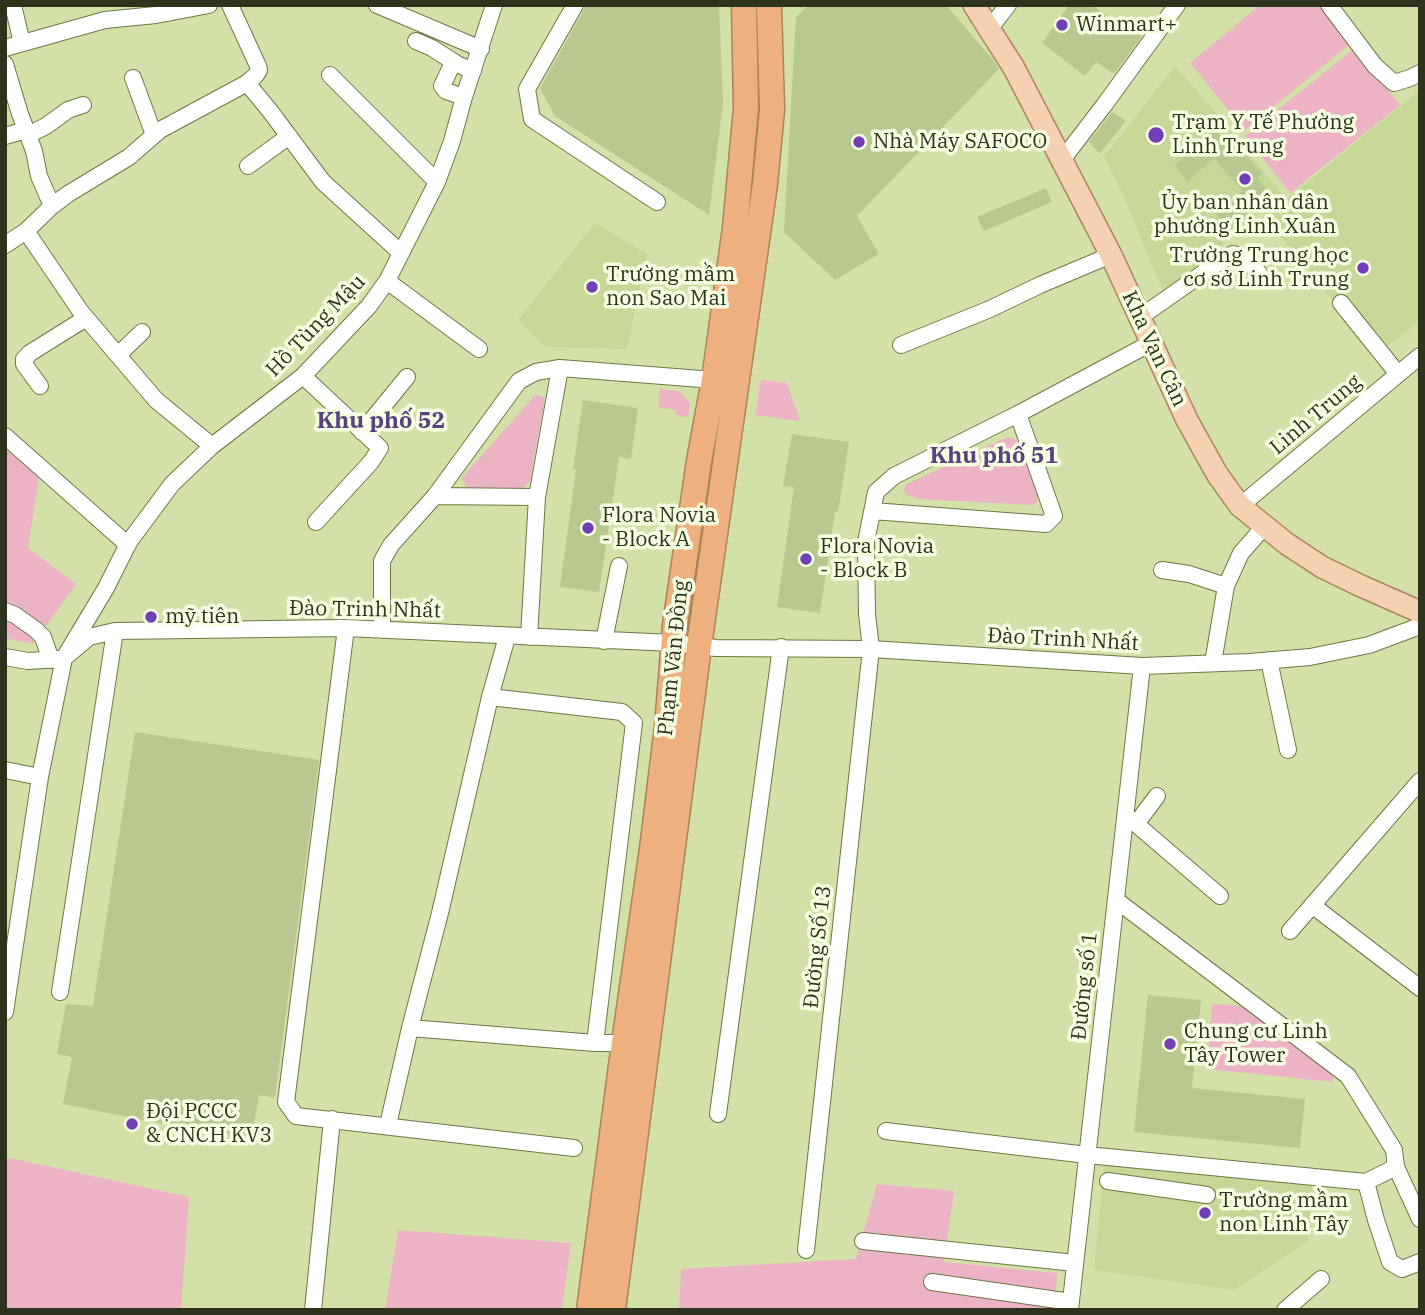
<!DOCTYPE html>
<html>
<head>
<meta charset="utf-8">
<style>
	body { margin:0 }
	#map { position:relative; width:1425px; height:1315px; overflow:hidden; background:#d3e1a9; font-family:"IBM Plex Serif",serif }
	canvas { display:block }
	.frame { position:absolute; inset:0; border:7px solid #2e331d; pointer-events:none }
</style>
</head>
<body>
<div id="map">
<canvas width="1425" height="1315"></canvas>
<div class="frame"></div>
</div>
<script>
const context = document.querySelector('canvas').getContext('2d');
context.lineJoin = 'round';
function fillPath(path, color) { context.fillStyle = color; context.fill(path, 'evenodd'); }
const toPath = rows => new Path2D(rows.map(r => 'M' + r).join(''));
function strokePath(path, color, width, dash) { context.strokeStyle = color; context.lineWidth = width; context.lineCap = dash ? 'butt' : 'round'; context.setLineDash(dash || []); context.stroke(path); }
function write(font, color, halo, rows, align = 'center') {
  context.font = font + ' "IBM Plex Serif",serif'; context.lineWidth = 7; context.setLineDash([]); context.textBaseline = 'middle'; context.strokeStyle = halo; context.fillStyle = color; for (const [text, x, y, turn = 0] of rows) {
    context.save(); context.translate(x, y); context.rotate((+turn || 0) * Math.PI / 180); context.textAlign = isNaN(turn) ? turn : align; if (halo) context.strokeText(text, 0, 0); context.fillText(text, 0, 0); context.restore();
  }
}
fillPath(toPath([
	[1175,66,1216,113,1282,194,1164,293,1122,193,1104,157],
	[1420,90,1420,320,1377,355,1265,217],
	[595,223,647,254,627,349,546,347,518,320],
	[1104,1165,1312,1185,1308,1241,1234,1290,1094,1270]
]), '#c7d797');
fillPath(toPath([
	[1260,5,1318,5,1350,44,1245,130,1190,63],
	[1355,48,1400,105,1290,193,1245,136],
	[761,380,787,383,800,421,755,415],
	[660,389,679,391,690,403,688,417,677,416,674,410,659,407,658,404],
	[536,394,545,398,530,481,522,489,468,490,462,478],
	[1005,438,1013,438,1021,444,1041,496,1034,505,918,499,905,494,904,488,907,484],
	[5,442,39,477,28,548,76,584,33,644,5,638],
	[1212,1004,1245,1006,1333,1075,1333,1082,1207,1069],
	[5,1157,189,1197,181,1310,5,1310],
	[877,1184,954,1191,944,1262,1057,1273,1055,1310,679,1310,681,1269,856,1259],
	[398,1230,571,1243,562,1310,385,1310]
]), '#ecb3c4');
fillPath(toPath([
	[585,5,719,5,723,103,709,215,555,116,540,88,584,10],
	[809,5,946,5,993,60,999,69,857,216,879,254,835,280,784,232,796,17],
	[1069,5,1092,5,1123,28,1125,24,1142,36,1114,74,1096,62,1085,76,1042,43],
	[1112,112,1126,121,1100,153,1095,149,1089,142],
	[1216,131,1229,146,1234,141,1262,174,1257,178,1270,193,1229,229,1216,213,1242,191,1214,158,1188,181,1175,165],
	[1046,188,1052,202,984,231,977,217],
	[583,400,638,408,631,459,619,457,599,592,560,587,576,469,573,469],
	[792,434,849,442,838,512,835,511,820,613,777,607,794,487,783,486],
	[135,732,319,760,275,1098,259,1095,252,1137,148,1121,63,1104,72,1057,57,1054,66,1004,93,1006],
	[1148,995,1201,1000,1192,1088,1305,1099,1300,1148,1134,1132]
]), '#b9c790');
const minor = toPath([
	[13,5,22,43],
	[377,5,481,49],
	[575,5,527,89,532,119,657,202],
	[1329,5,1375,66,1394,83,1410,78,1420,73],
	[990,28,1008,5],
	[416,41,432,48,457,64],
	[5,48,105,20,156,15,209,5],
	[5,64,20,114,34,151,39,176,52,206,26,231,81,312,156,400,212,446],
	[330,75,437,182],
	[133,78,154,135],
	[247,83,270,111,323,182,401,253],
	[464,97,446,91,442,86,451,67,457,64,473,71],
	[28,135,46,126,68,110,83,105],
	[5,136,26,130],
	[1062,160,1105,104,1177,5],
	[248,166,289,136],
	[52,206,68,194,129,157,160,130,247,83,256,75,259,70,258,66,230,5],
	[5,245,26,231],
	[387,281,479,349],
	[1341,303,1398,374],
	[1139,318,1216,264,1233,254,1242,256,1259,273],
	[901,345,990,309,1040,285,1111,255],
	[118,355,142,332],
	[303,376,380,448,371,462,316,522],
	[40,386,24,364,24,359,30,353,86,318],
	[362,432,407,377],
	[5,436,128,545],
	[435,496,537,497],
	[1240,506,1420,356],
	[872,511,1046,524,1054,516,1018,414],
	[1162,570,1189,574,1226,586,1213,663],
	[1226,586,1241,553,1264,527],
	[5,611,15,615,36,630,43,637,51,660],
	[346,628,286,1102,296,1116,574,1148],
	[382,630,382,561,391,545,435,496,519,381,536,372,560,368,714,380],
	[529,637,537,497,560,368],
	[604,641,619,566],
	[5,657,28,661,58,659],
	[64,658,89,637,115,631,346,628,673,643,716,648,871,649,1142,666,1250,662,1310,657,1369,645,1420,626],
	[1269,660,1288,750],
	[490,697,622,712,634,723,595,1043],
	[5,770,40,777],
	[1130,819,1136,824,1157,796],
	[1136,824,1220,896],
	[1312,905,1420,988],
	[1290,931,1420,781],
	[60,992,115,631],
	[5,1012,40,777,64,658,106,588,129,542,172,484,212,446,303,376,369,306,387,281,437,182,452,141,464,97,494,5],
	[410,1028,595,1043,624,1043],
	[718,1114,781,647],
	[388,1125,410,1028,440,913,490,697,507,637],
	[886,1131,1087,1155,1366,1182,1396,1167,1394,1150,1348,1076,1116,900],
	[1396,1167,1420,1219],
	[1108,1181,1207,1195],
	[1366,1182,1376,1220,1390,1262,1402,1269,1420,1262],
	[863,1241,1075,1263],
	[806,1250,871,649,867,614,866,542,876,492,894,476,1018,414,1151,343],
	[932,1282,1071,1302],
	[313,1310,332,1119],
	[1070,1310,1142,666],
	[1285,1310,1321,1279]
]);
const major = toPath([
	[974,5,1014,68,1111,255,1187,420,1217,474,1240,506,1287,544,1322,567,1359,585,1420,612]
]);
const highway = toPath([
	[589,1310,624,1043,652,849,667,727,675,625,699,461,714,380,735,228,746,108,744,5],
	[613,1310,699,646,765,184,772,110,769,5]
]);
strokePath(minor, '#6c7844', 18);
strokePath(major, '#ab845d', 24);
strokePath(highway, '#ab845d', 27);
strokePath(minor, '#fff', 16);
strokePath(major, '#f5d0b2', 21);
strokePath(highway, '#eeb07f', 24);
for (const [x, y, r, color] of [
	[1062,25,7,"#733fb6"],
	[1156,135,9,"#733fb6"],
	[859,142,7,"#733fb6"],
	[1245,179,7,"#733fb6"],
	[1363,268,7,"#733fb6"],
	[592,287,7,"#733fb6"],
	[588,528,7,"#733fb6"],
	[806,559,7,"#733fb6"],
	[151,617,7,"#733fb6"],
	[1170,1044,7,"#733fb6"],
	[132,1124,7,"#733fb6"],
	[1205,1213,7,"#733fb6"]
]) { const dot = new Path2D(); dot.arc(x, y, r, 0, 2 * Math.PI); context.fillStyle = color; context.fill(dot); strokePath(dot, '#f7ffe2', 2.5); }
write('21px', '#2e331d', '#f7ffe2', [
	["Winmart+",1076,25],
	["Trạm Y Tế Phường",1172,123],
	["Linh Trung",1172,147],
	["Nhà Máy SAFOCO",873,142],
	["Ủy ban nhân dân",1245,203,"center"],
	["phường Linh Xuân",1245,227,"center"],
	["Trường Trung học",1349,256,"right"],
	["cơ sở Linh Trung",1349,280,"right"],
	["Trường mầm",606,275],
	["non Sao Mai",606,299],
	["Flora Novia",602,516],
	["- Block A",602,540],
	["Flora Novia",820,547],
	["- Block B",820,571],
	["mỹ tiên",165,617],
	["Chung cư Linh",1184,1032],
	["Tây Tower",1184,1056],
	["Đội PCCC",146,1112],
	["& CNCH KV3",146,1136],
	["Trường mầm",1219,1201],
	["non Linh Tây",1219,1225]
], 'left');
write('21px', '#2e331d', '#f7ffe2', [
	["Hồ Tùng Mậu",316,326,-46],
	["Kha Vạn Cân",1154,349,65],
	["Linh Trung",1316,415,-40],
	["Đào Trinh Nhất",365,610,1],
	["Đào Trinh Nhất",1063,640,3],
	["Phạm Văn Đồng",674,658,-84],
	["Đường Số 13",818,947,-84],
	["Đường số 1",1085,986,-84]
]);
write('bold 23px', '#59427f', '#f7ffe2', [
	["Khu phố 52",381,421],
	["Khu phố 51",994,456]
]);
</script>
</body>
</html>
